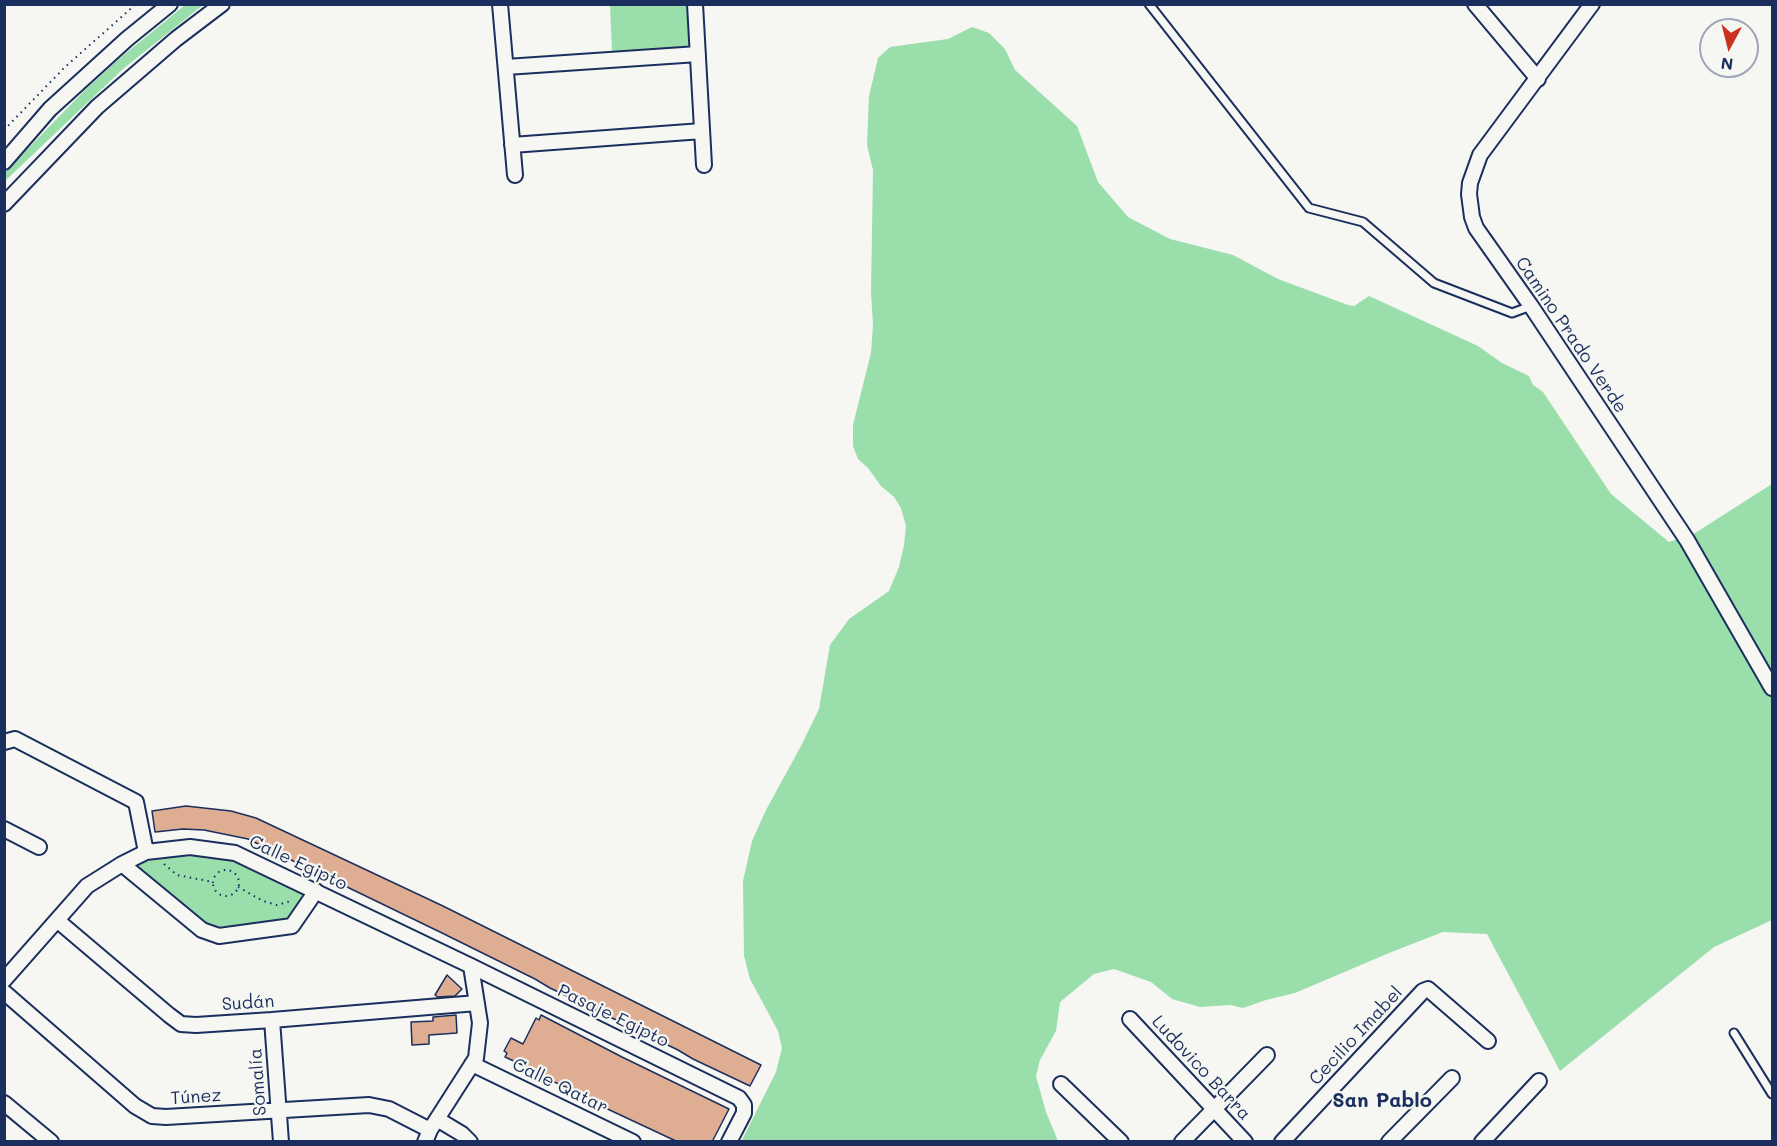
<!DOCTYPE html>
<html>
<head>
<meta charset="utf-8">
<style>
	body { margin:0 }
	#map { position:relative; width:1777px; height:1146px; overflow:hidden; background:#f6f6f2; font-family:Mali,sans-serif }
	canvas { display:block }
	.frame { position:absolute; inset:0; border:6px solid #1b2f5e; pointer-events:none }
	.north { position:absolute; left:1699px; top:18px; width:60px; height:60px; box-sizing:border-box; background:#f6f6f2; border:2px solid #9ea6b7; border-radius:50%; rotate:187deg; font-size:16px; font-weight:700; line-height:24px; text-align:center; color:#1b2f5e }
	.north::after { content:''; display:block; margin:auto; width:21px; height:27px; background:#c8321e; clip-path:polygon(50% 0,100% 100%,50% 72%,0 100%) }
</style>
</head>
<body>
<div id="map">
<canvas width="1777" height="1146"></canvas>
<div class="frame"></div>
<div class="north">N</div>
</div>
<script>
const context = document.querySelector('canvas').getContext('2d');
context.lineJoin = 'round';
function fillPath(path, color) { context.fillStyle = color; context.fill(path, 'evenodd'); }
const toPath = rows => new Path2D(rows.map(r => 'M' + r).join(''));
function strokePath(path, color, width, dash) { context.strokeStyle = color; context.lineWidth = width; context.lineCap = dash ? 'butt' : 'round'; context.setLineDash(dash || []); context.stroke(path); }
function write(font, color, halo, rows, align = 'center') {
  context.font = font + ' Mali,sans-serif'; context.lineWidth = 4.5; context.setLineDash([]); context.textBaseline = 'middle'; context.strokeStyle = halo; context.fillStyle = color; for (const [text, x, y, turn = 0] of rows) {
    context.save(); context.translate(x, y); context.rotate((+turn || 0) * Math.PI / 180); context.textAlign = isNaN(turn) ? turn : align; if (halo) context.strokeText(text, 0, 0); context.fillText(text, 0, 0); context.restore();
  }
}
fillPath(toPath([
	[185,5,203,5,123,69,5,181,5,172,85,90,120,58],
	[610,5,690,5,691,48,612,51],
	[972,27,989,33,1005,49,1015,70,1077,126,1098,182,1128,217,1170,239,1233,255,1278,279,1348,305,1354,306,1369,296,1478,346,1502,363,1529,376,1533,385,1543,392,1611,494,1669,542,1695,533,1772,484,1772,920,1714,947,1560,1071,1487,934,1443,932,1389,953,1295,993,1266,1000,1243,1008,1231,1005,1200,1007,1172,999,1151,982,1114,969,1094,974,1060,1002,1056,1031,1040,1060,1036,1076,1046,1112,1058,1141,741,1142,776,1072,782,1048,778,1031,750,979,744,956,743,881,752,841,766,810,801,746,819,709,830,645,849,619,889,591,899,567,904,545,906,526,901,508,894,497,881,486,868,468,858,459,853,446,853,425,871,353,873,325,871,292,873,170,867,145,869,96,878,58,890,47,948,39],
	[179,854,213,856,238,862,303,892,302,901,290,923,225,931,210,929,133,864]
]), '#9adeab');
const building = toPath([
	[186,806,231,811,256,818,443,906,761,1065,750,1086,693,1059,678,1050,550,988,535,979,440,932,248,839,204,830,183,829,155,832,152,811,186,806],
	[447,975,462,989,455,996,438,997,435,995,447,975],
	[456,1015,457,1033,429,1035,429,1044,412,1045,411,1022,433,1021,433,1017,456,1015],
	[541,1015,622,1057,729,1109,712,1142,678,1142,599,1105,600,1104,584,1097,584,1095,552,1081,553,1079,505,1057,507,1053,504,1051,511,1038,523,1044,536,1018,539,1020,541,1015]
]);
fillPath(building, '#dfad92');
strokePath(building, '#1b2f5e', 1.5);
const lane = toPath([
	[1149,4,1309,208,1363,222,1434,283,1512,313,1531,306],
	[1734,1033,1772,1094]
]);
const street = toPath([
	[500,4,515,175],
	[695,4,704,165],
	[1475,4,1538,79],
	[1592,4,1480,155,1470,183,1469,194,1472,217,1476,228,1531,306,1687,540,1772,688],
	[506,67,698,54],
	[512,145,702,131],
	[4,162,50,109,127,39,170,4],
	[4,204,97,107,176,39,222,4],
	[4,742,15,739,136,802,146,852],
	[4,829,39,847],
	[122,864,202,930,219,936,292,926,316,891],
	[58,921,169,1015,181,1024,196,1025,272,1020,477,1003],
	[4,980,87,886,122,864,146,852,190,847,235,853,471,966,739,1098,744,1105,744,1113,729,1142],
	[4,992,135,1106,152,1116,166,1117,369,1105,389,1109,430,1130],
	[1130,1019,1245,1142],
	[272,1020,281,1142],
	[472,1064,633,1142],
	[1061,1084,1121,1142],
	[4,1103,51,1142],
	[437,1119,462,1134,470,1142],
	[425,1142,430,1130,476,1058,480,1023,471,966],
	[1182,1142,1267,1055],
	[1282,1142,1423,991,1428,989,1488,1041],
	[1389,1142,1452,1078],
	[1482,1142,1539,1081]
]);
strokePath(lane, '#1b2f5e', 11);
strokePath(street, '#1b2f5e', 18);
strokePath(toPath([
	[4,130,64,68,136,4],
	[164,864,177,875,213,882],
	'213 883a13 13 0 1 1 26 0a13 13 0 1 1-26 0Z',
	[238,887,263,901,277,905,291,901]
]), '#1b2f5e', 2, [1.5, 4.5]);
strokePath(lane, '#f6f6f2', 7);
strokePath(street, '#f6f6f2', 14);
write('18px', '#1b2f5e', '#f6f6f2', [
	["Camino Prado Verde",1571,335,56],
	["Calle Egipto",298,863,25],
	["Sudán",248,1003,-4],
	["Pasaje Egipto",613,1016,26],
	["Cecilio Imabel",1356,1036,-47],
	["Ludovico Barra",1201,1068,47],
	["Somalía",258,1082,-94],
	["Calle Qatar",560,1086,26],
	["Túnez",196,1097,-4]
]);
write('bold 20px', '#1b2f5e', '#f6f6f2', [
	["San Pablo",1382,1101]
]);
</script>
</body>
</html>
